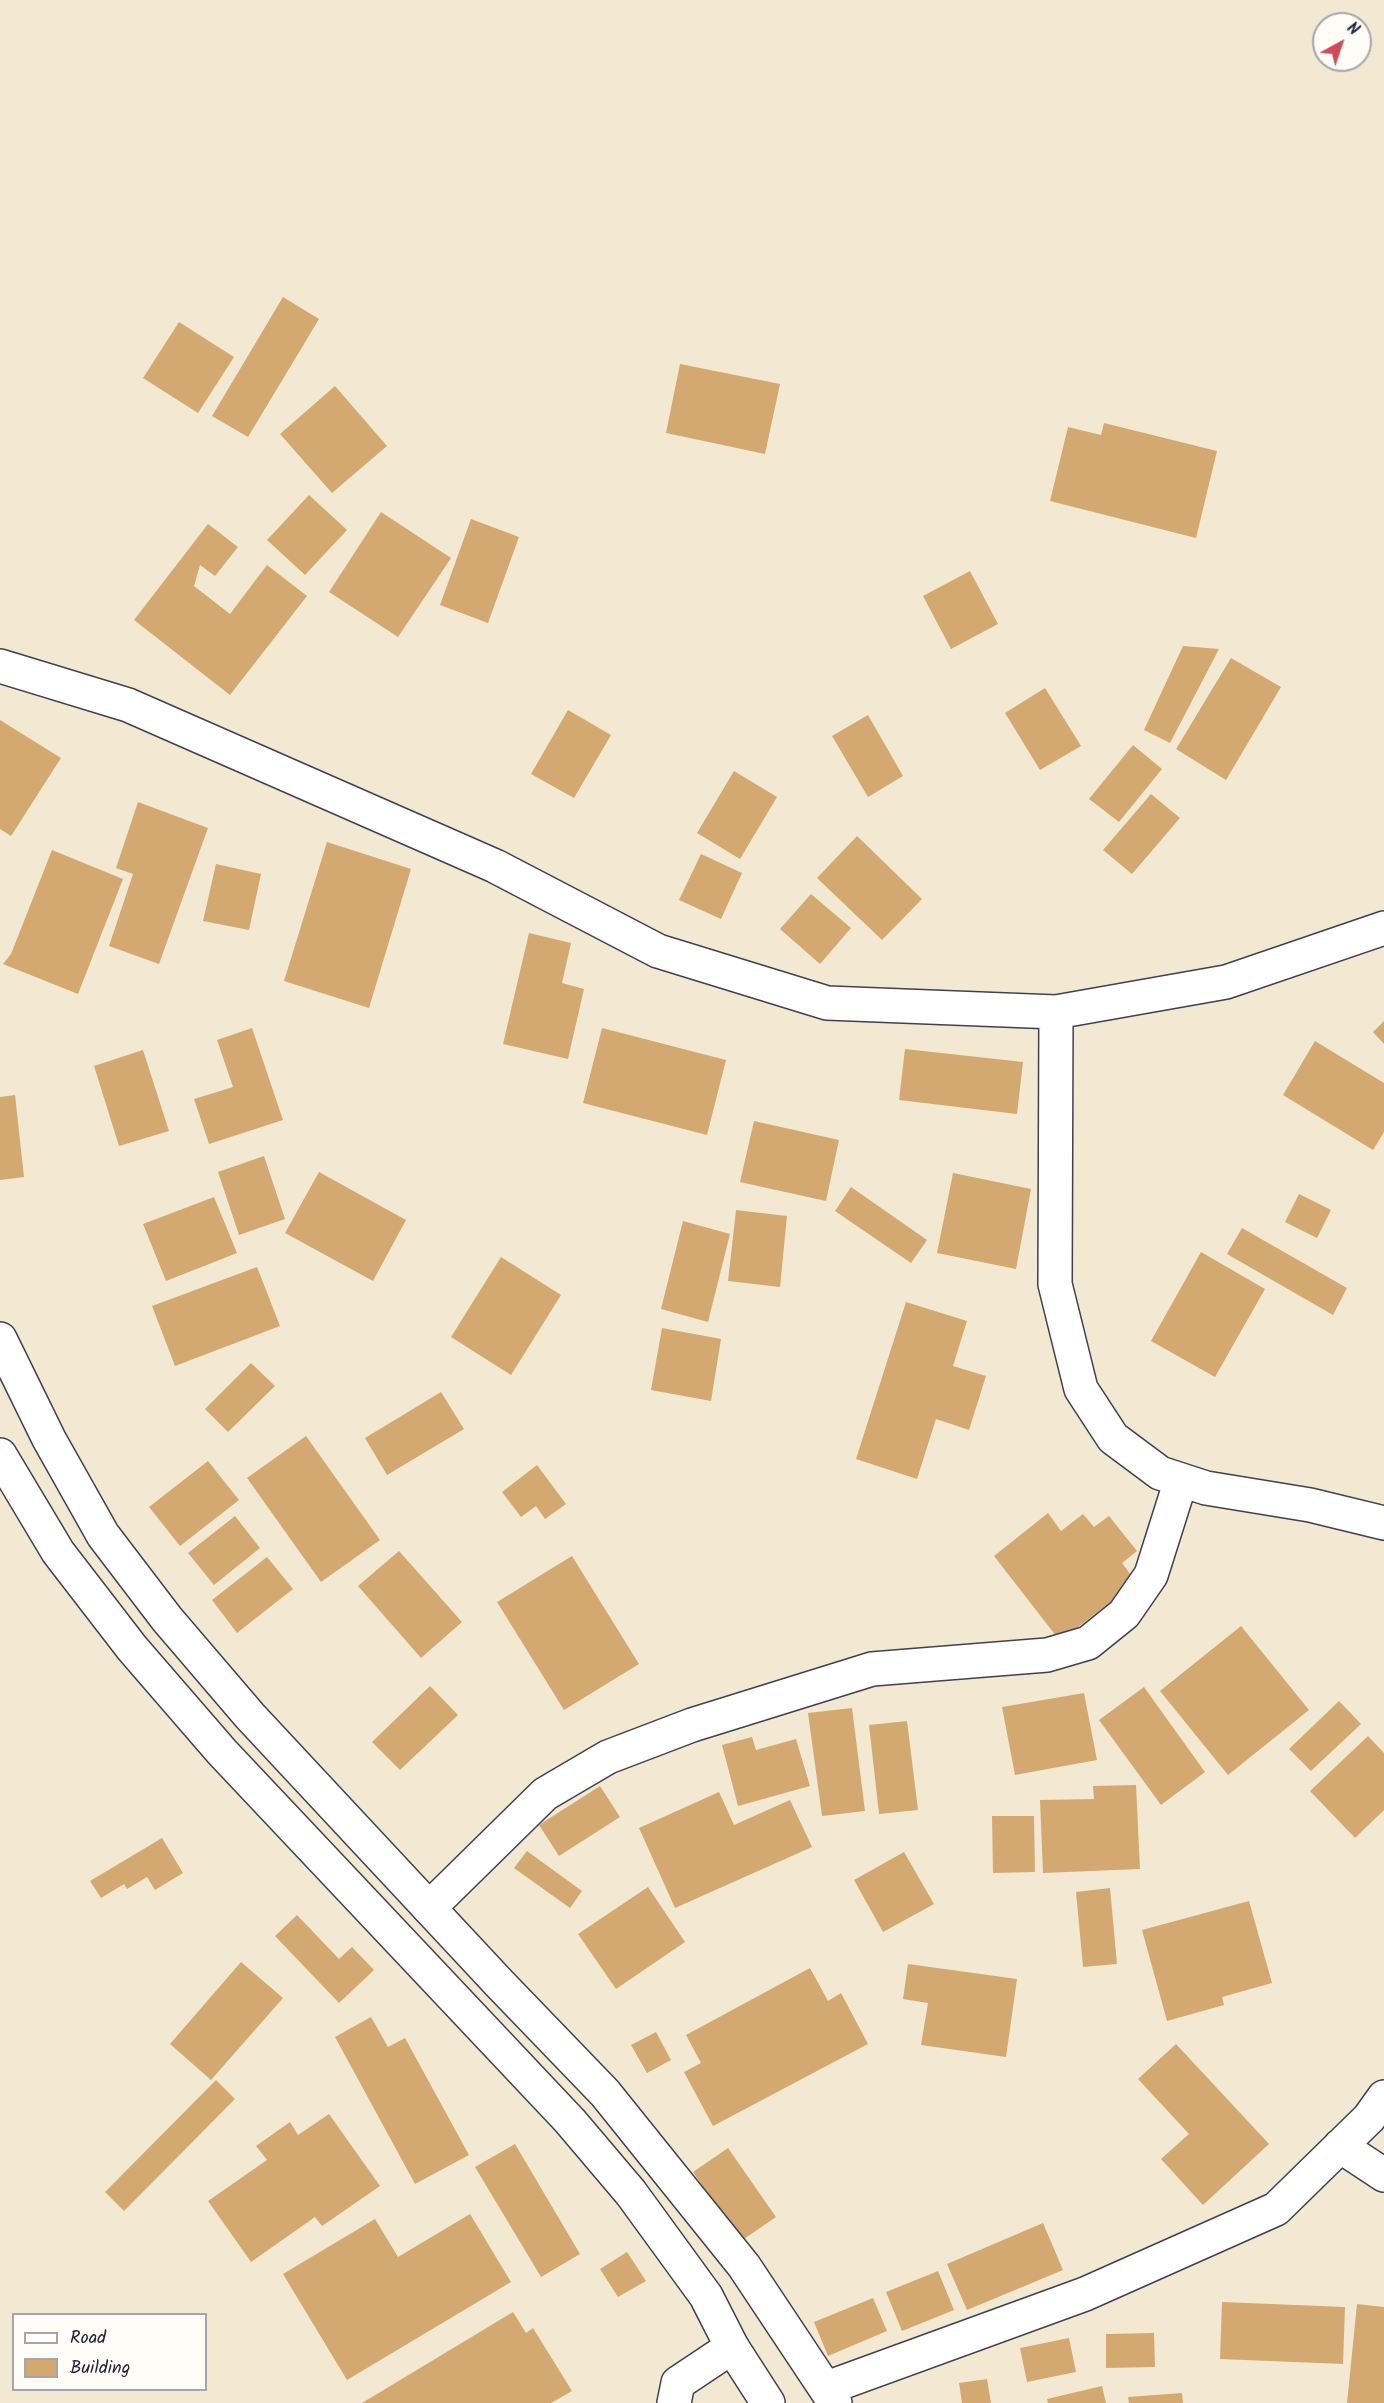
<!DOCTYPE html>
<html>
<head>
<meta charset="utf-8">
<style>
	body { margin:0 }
	#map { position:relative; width:1384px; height:2403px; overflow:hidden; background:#f3e8d1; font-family:Kalam,sans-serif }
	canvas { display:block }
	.legend { position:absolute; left:12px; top:2313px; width:195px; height:78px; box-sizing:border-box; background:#fdfcf7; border:2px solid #a5a5ac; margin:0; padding:8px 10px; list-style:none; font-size:18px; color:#22223b }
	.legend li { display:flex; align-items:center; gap:12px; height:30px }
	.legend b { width:30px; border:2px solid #a5a5ac }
	.north { position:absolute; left:1312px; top:12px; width:60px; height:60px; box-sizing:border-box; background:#fdfcf7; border:2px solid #a5a5ac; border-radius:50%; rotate:40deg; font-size:16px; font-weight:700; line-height:24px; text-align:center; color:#22223b }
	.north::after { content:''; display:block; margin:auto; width:21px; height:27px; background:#d1495b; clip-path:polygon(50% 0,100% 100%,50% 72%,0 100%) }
</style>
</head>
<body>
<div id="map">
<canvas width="1384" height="2403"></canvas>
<ul class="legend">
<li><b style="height:8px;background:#fff"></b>Road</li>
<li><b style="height:16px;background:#d4a971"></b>Building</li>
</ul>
<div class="north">N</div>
</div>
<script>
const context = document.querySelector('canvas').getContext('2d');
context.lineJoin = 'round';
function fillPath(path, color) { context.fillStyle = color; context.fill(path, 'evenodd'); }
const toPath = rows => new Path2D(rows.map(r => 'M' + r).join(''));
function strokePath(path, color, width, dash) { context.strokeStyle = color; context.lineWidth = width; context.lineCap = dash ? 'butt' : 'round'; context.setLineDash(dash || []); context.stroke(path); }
fillPath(toPath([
	[283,297,319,319,248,437,212,416],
	[179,322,234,357,198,413,143,378],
	[680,364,780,384,765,454,666,433],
	[335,386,387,446,332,493,280,434],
	[1104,423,1217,451,1196,538,1050,501,1068,427,1101,435],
	[309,495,347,530,305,575,267,540],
	[381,512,451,558,398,637,329,592],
	[471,519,519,537,488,623,440,605],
	[208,524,238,547,215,576,200,565,194,586,230,614,267,565,307,596,230,695,134,620],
	[970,571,998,624,951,649,923,596],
	[1183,646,1219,649,1170,743,1144,730],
	[1231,658,1281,687,1226,780,1176,749],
	[1045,688,1081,746,1040,770,1005,713],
	[568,710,611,735,574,798,531,774],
	[868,715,903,776,868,797,832,736],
	[0,720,61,758,11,836,0,829],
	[1133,745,1162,769,1119,822,1089,799],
	[734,771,777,797,740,859,697,833],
	[1151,794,1180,818,1132,874,1103,850],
	[138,802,208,828,159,964,109,946,133,874,116,868],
	[857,836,922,899,882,940,817,878],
	[327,842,411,869,369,1008,284,981],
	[52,850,123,879,78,994,3,964,11,954],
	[701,854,742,873,721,919,679,900],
	[216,864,261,874,249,930,203,921],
	[811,894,851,928,820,964,780,929],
	[529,933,571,943,562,983,584,989,568,1059,503,1044],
	[1384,1021,1384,1044,1373,1032],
	[252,1028,283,1120,209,1144,194,1099,233,1087,217,1040],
	[602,1028,726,1060,707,1135,583,1103],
	[1315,1041,1384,1083,1384,1132,1373,1150,1283,1095],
	[905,1049,1023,1062,1017,1114,899,1100],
	[143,1050,169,1131,119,1146,94,1066],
	[15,1095,24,1177,0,1180,0,1097],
	[754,1121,839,1140,826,1201,740,1182],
	[264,1156,285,1219,239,1235,218,1172],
	[319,1172,406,1220,373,1281,285,1233],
	[953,1173,1031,1189,1016,1269,937,1253],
	[851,1187,927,1240,911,1263,835,1211],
	[1299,1194,1331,1210,1317,1238,1285,1222],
	[214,1197,237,1253,166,1281,143,1224],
	[736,1210,787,1216,780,1287,728,1281],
	[683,1221,730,1234,708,1322,661,1309],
	[1242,1228,1347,1288,1333,1315,1227,1254],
	[1201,1252,1265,1289,1215,1377,1151,1341],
	[501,1257,561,1295,511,1375,451,1337],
	[257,1267,280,1326,175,1366,152,1306],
	[906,1302,967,1321,953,1366,986,1376,969,1430,936,1419,917,1479,856,1459],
	[662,1328,721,1339,711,1401,651,1390],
	[251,1363,275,1386,228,1432,205,1409],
	[441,1392,464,1429,387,1475,365,1438],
	[306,1436,380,1540,321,1582,247,1478],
	[208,1461,239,1500,180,1546,149,1507],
	[537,1465,566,1504,545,1519,536,1506,521,1517,502,1492],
	[1048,1513,1061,1531,1083,1514,1094,1527,1109,1516,1137,1551,1122,1563,1136,1582,1060,1641,994,1556],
	[235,1516,260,1548,214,1585,188,1553],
	[399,1551,462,1622,421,1658,358,1586],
	[572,1556,639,1664,564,1710,497,1602],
	[267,1557,293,1589,237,1633,212,1600],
	[1241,1626,1309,1710,1228,1775,1160,1691],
	[430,1686,458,1715,400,1770,372,1742],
	[1144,1687,1205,1772,1161,1805,1099,1720],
	[1084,1693,1097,1760,1015,1775,1002,1707],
	[1339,1701,1361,1724,1311,1771,1289,1749],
	[852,1708,865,1811,822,1816,808,1713],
	[907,1721,918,1810,879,1814,869,1725],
	[1368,1736,1384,1753,1384,1810,1355,1838,1310,1791],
	[752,1737,756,1750,796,1739,810,1786,738,1806,722,1745],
	[1136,1785,1140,1869,1043,1873,1040,1800,1094,1799,1093,1786],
	[600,1786,620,1817,559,1856,539,1825],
	[719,1792,734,1825,790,1800,812,1847,675,1908,639,1828],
	[992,1816,1034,1816,1035,1872,993,1873],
	[162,1838,183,1873,155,1890,147,1877,127,1889,124,1884,101,1898,90,1881],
	[527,1851,582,1891,570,1908,514,1868],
	[904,1852,934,1904,883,1932,854,1880],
	[648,1887,685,1942,616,1989,578,1934],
	[1110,1888,1117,1964,1083,1967,1076,1892],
	[1249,1901,1272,1983,1222,1997,1224,2005,1167,2021,1142,1930],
	[297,1915,339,1959,352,1947,374,1970,339,2003,275,1936],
	[241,1962,283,1998,211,2080,170,2044],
	[908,1964,1017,1979,1006,2057,921,2045,928,2003,903,1999],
	[810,1968,828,2001,841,1993,868,2044,713,2126,684,2072,701,2063,686,2035],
	[371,2017,388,2047,405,2038,469,2155,415,2184,335,2037],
	[656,2032,671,2060,647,2073,631,2045],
	[1176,2044,1269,2144,1203,2205,1161,2159,1189,2134,1138,2079],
	[216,2080,235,2099,124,2211,105,2192],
	[329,2114,380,2186,322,2226,315,2217,251,2262,208,2201,267,2160,256,2146,290,2122,298,2135],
	[515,2144,580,2254,541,2277,475,2167],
	[728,2148,776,2217,741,2241,693,2172],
	[470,2214,511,2282,347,2380,283,2274,375,2219,398,2257],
	[1043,2223,1063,2270,967,2310,947,2264],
	[627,2252,646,2281,618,2297,600,2269],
	[938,2271,954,2310,902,2331,886,2292],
	[873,2298,887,2331,828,2356,814,2322],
	[1222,2302,1345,2307,1343,2364,1220,2359],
	[1357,2304,1384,2307,1384,2403,1347,2403],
	[513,2312,526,2333,533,2328,572,2391,551,2403,362,2403],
	[1154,2333,1155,2367,1106,2368,1106,2334],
	[1069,2338,1076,2372,1027,2382,1020,2348],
	[987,2379,991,2403,962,2403,959,2383],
	[1102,2386,1106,2403,1048,2403,1047,2399],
	[1182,2393,1183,2403,1129,2403,1128,2397]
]), '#d4a971');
const street = toPath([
	[0,666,128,705,495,866,658,951,827,1003,1056,1012,1226,982,1384,928],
	[1056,1012,1055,1284,1081,1389,1113,1438,1160,1473,1206,1488,1310,1505,1384,1523],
	[429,1908,545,1794,608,1757,692,1725,872,1669,1047,1655,1088,1643,1124,1614,1151,1575,1181,1480],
	[1340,2146,1384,2175],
	[827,2388,1085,2294,1276,2209,1369,2118,1384,2097],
	[674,2403,678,2383,732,2347]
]);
const primary = toPath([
	[0,1339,49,1439,103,1535,167,1619,250,1716,499,1983,605,2093,744,2266,835,2403],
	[0,1455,58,1552,132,1648,222,1752,570,2121,631,2193,706,2296,732,2347,768,2403]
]);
strokePath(street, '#414052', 36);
strokePath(primary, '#414052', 36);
strokePath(street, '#fff', 33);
strokePath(primary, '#fff', 33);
</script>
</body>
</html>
